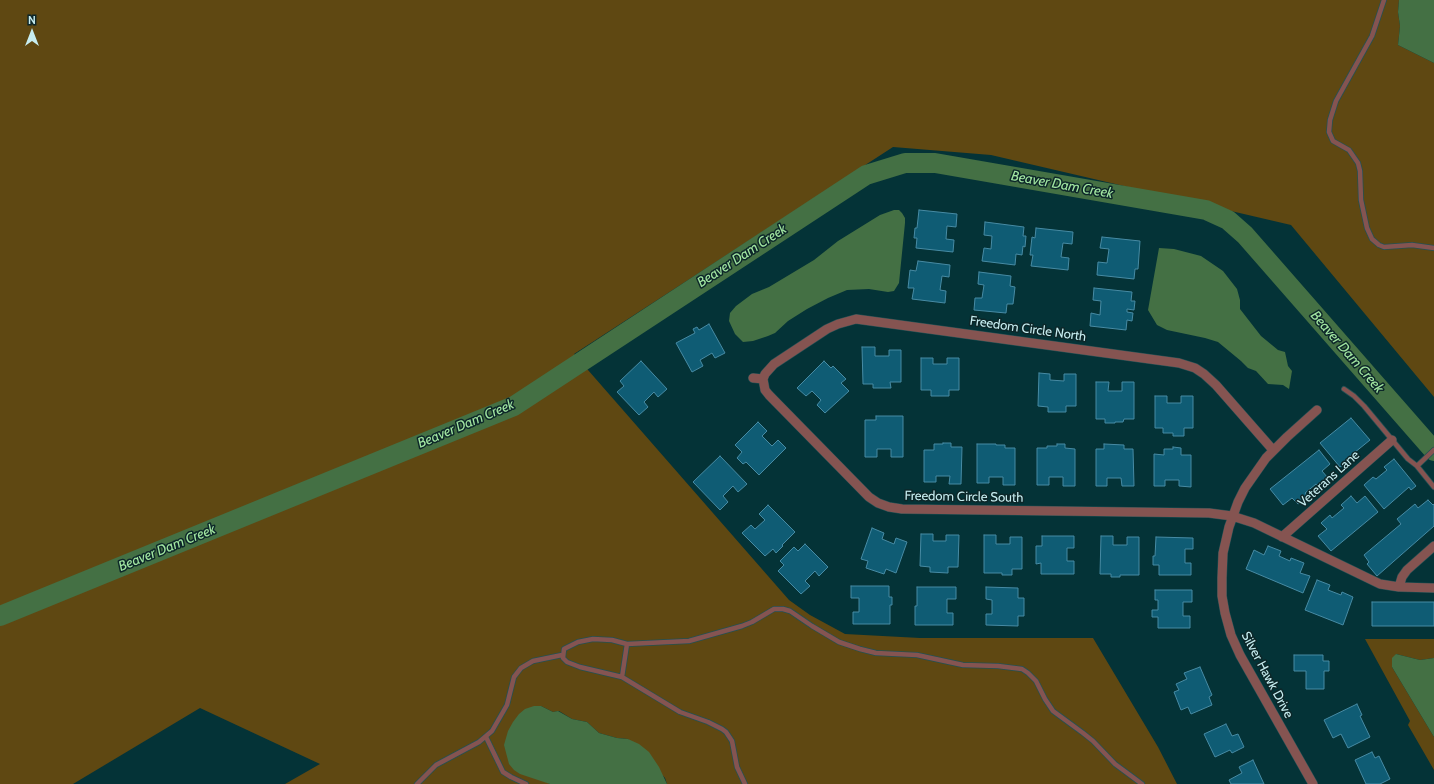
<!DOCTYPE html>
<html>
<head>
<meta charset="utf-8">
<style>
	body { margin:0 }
	#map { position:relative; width:1434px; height:784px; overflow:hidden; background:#043337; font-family:Cabin,sans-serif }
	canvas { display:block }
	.north { position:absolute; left:12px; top:12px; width:40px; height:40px; -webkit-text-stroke:3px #0d2729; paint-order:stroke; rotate:0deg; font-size:11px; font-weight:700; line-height:16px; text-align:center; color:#c7edf0 }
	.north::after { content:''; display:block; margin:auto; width:14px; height:18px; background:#c7edf0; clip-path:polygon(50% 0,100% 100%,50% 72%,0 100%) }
</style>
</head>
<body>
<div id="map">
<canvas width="1434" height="784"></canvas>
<div class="north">N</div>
</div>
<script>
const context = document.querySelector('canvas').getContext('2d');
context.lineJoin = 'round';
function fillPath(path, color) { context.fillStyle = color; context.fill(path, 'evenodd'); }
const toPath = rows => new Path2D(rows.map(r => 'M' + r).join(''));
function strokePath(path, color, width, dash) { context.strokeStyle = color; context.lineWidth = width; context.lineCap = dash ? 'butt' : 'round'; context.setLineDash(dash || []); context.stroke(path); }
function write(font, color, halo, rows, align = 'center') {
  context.font = font + ' Cabin,sans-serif'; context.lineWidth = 3; context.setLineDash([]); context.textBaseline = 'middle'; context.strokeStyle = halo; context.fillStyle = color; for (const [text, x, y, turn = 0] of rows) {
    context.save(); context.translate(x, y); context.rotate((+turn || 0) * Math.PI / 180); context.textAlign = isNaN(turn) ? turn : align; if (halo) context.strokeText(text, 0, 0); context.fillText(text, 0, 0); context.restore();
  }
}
fillPath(toPath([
	[0,0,1399,0,1398,12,1400,26,1398,45,1434,63,1434,397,1291,225,991,155,893,147,574,354,789,600,810,615,845,634,920,638,1093,638,1158,747,1177,784,667,784,665,778,628,739,617,738,599,733,587,722,572,719,559,711,553,712,541,706,546,782,550,784,285,784,320,764,200,708,73,784,0,784],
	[1365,639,1434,639,1434,658,1420,660,1396,654,1392,667,1434,737,1434,770,1408,725,1410,721]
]), '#5f4812');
fillPath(toPath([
	[1399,0,1434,0,1434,63,1398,45,1400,26,1398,12],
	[894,210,899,210,902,213,905,218,905,223,899,283,894,291,888,292,869,289,847,290,828,298,807,309,788,321,775,333,768,336,753,341,743,342,735,334,729,321,730,313,736,306,752,294,769,287,814,260,838,241,880,215],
	[1159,248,1174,249,1201,256,1223,271,1237,289,1240,300,1240,309,1261,336,1278,350,1285,352,1288,366,1292,371,1289,389,1283,385,1268,384,1256,371,1248,368,1241,361,1218,342,1205,338,1167,330,1157,325,1148,310],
	[1396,654,1420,660,1434,658,1434,737,1392,667,1392,658],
	[534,706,541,706,553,712,558,711,572,719,587,722,599,733,617,738,628,739,639,744,649,752,659,767,667,784,550,784,520,774,514,770,509,764,504,745,508,731,513,722,519,714,525,709]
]), '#447044');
strokePath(toPath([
	[0,616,514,406,866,175,905,163,935,163,1206,210,1228,220,1245,235,1434,451]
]), '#447044', 20);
const building = toPath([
	[919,210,957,214,956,227,947,226,946,239,954,240,953,252,916,248,917,238,914,238,915,228,917,228,919,210],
	[985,222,1024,227,1023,236,1026,236,1025,247,1023,246,1022,255,1016,254,1015,265,982,261,984,248,991,249,992,236,984,235,985,222],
	[1036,228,1073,232,1072,244,1063,243,1061,257,1069,258,1068,270,1031,266,1033,255,1030,255,1032,237,1035,238,1036,228],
	[1102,237,1140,241,1138,269,1135,269,1134,279,1097,275,1098,262,1107,263,1109,249,1100,248,1102,237],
	[918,261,950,265,949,277,942,276,940,290,946,291,945,303,912,299,914,288,908,288,910,270,916,271,918,261],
	[979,272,1011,276,1010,286,1015,287,1014,296,1013,304,1007,304,1006,313,974,310,975,298,982,298,984,285,978,284,979,272],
	[1094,288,1132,292,1131,301,1135,301,1134,310,1127,309,1127,312,1133,313,1132,321,1127,320,1126,330,1090,326,1091,313,1100,315,1101,301,1093,300,1094,288],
	[709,324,725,353,715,358,712,353,700,360,703,366,692,372,676,343,695,333,693,329,697,327,699,330,709,324],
	[862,347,875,347,875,356,889,356,889,350,901,350,901,382,890,382,891,388,873,388,873,384,863,384,862,347],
	[921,358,933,358,933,364,947,364,947,358,959,358,959,390,949,390,949,396,931,396,931,390,921,390,921,358],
	[641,361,667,389,658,397,654,392,644,402,648,407,639,415,617,392,624,386,620,381,641,361],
	[824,361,831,368,833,366,846,379,841,383,849,391,825,413,817,405,821,400,812,391,806,396,797,388,824,361],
	[1039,373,1050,374,1050,380,1064,381,1064,374,1076,374,1076,406,1066,406,1066,412,1048,412,1048,407,1038,406,1039,373],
	[1096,382,1109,382,1108,391,1122,391,1122,382,1134,382,1134,419,1124,419,1123,422,1115,422,1115,423,1105,423,1105,419,1096,419,1096,382],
	[1155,396,1167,396,1167,403,1181,403,1181,396,1193,396,1193,428,1184,428,1184,436,1173,436,1173,433,1163,433,1163,428,1155,428,1155,396],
	[876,416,903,416,903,457,891,457,891,449,877,449,877,457,865,457,865,420,876,420,876,416],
	[1351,418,1370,440,1349,457,1351,459,1340,467,1320,443,1351,418],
	[758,422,767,431,762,436,772,446,778,440,786,448,759,475,746,462,743,464,737,458,742,452,735,445,758,422],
	[943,443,951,443,951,447,962,447,961,484,949,484,950,476,936,476,936,482,924,482,924,450,934,450,934,444,943,444,943,443],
	[977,444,996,444,996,445,1005,445,1005,448,1015,448,1015,485,1003,485,1003,477,989,477,989,483,977,483,977,444],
	[1057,444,1065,444,1065,448,1075,449,1075,486,1063,486,1063,477,1049,477,1049,485,1037,485,1037,448,1047,448,1047,446,1057,446,1057,444],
	[1104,444,1124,445,1124,449,1133,449,1134,486,1122,486,1121,478,1107,478,1107,486,1096,486,1096,449,1104,449,1104,444],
	[1173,447,1181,448,1181,455,1191,455,1191,487,1179,486,1179,480,1165,480,1165,486,1154,486,1154,454,1164,455,1164,449,1173,449,1173,447],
	[1319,450,1330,464,1322,471,1328,478,1318,486,1316,484,1305,493,1308,497,1298,504,1292,498,1283,505,1270,489,1319,450],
	[720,456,747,484,738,492,733,486,723,496,728,502,720,510,693,482,720,456],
	[1394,459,1416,486,1411,490,1409,487,1384,509,1364,485,1373,477,1376,479,1387,470,1384,467,1394,459],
	[1351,496,1357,503,1365,496,1378,512,1331,551,1318,536,1327,529,1321,523,1330,515,1332,518,1344,508,1341,505,1351,496],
	[1428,500,1433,505,1434,504,1434,526,1377,576,1367,564,1369,562,1364,555,1401,524,1397,519,1415,504,1418,508,1428,500],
	[768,505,795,532,782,545,783,546,776,553,773,549,765,556,742,533,751,525,755,529,765,520,759,514,768,505],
	[872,528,884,533,882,539,894,544,896,538,907,542,896,573,886,569,884,574,866,568,868,561,861,559,872,528],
	[921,534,933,534,933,541,946,541,946,535,959,535,958,567,948,567,948,573,930,572,930,567,920,566,921,534],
	[984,535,996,535,996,544,1010,544,1010,537,1022,537,1022,569,1012,569,1012,575,1002,575,1002,573,984,573,984,535],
	[1042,536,1074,536,1074,548,1067,548,1067,561,1074,561,1074,574,1041,574,1041,563,1036,564,1036,546,1042,546,1042,536],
	[1101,536,1113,536,1113,545,1127,545,1127,537,1139,537,1139,575,1120,575,1120,577,1111,577,1111,574,1100,574,1101,536],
	[1156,537,1193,538,1193,549,1185,549,1185,563,1191,563,1191,575,1159,575,1159,565,1153,565,1153,556,1155,556,1156,537],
	[805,544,828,567,819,576,815,571,805,581,810,586,801,594,778,571,784,565,780,561,794,547,798,551,805,544],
	[1268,546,1281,551,1279,556,1290,561,1291,558,1304,563,1300,573,1310,576,1303,593,1246,569,1254,550,1264,555,1268,546],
	[1317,580,1330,585,1328,590,1341,595,1342,592,1353,597,1343,625,1305,610,1317,580],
	[851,586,889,586,889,597,892,597,892,605,890,605,890,624,853,624,853,612,859,612,859,598,851,598,851,586],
	[917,587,956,587,956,599,947,599,947,613,953,613,953,625,915,625,915,606,917,606,917,587],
	[986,587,1018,588,1018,598,1024,598,1024,616,1018,616,1018,626,986,625,986,614,992,614,992,600,986,599,986,587],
	[1155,590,1192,590,1192,602,1183,602,1183,616,1190,616,1190,628,1158,628,1158,617,1152,617,1152,610,1158,610,1158,600,1155,600,1155,590],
	[1372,602,1434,602,1434,626,1372,626,1372,602],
	[1294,655,1323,655,1323,661,1329,661,1329,671,1324,671,1324,689,1306,689,1306,671,1294,671,1294,655],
	[1200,667,1212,695,1209,697,1212,705,1191,714,1188,707,1181,710,1174,692,1179,690,1176,684,1187,679,1184,673,1200,667],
	[1357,704,1362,715,1360,716,1370,737,1348,748,1341,734,1333,738,1324,720,1357,704],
	[1226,724,1232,736,1238,734,1244,747,1232,753,1230,750,1215,757,1204,734,1226,724],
	[1372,752,1375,758,1379,756,1390,779,1380,784,1366,784,1355,760,1372,752],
	[1253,760,1264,784,1231,784,1229,780,1242,773,1239,767,1253,760]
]);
fillPath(building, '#0f5c74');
strokePath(building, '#478ba4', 1);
const lane = toPath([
	[1384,0,1372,36,1336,101,1330,120,1329,132,1333,141,1349,150,1358,163,1360,171,1361,200,1367,228,1372,239,1379,245,1384,247,1412,245,1434,248],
	[1344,389,1354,396,1364,406,1408,459,1417,466,1434,487],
	[1417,466,1434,450],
	[622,677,627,644],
	[486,737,503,772,511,777,526,784],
	[417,784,436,765,479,742,492,731,507,705,514,677,521,668,533,661,562,655],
	[745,784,737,767,732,741,726,732,722,729,708,722,680,712,622,677,580,667,567,662,563,658,564,649,578,642,593,639,612,640,627,644,689,641,742,626,752,622,774,609,783,609,790,611,812,626,839,642,860,649,876,653,917,655,963,665,998,666,1022,669,1028,673,1036,681,1045,699,1053,711,1083,733,1093,741,1115,764,1142,784]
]);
const street = toPath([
	[753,378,763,379,765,390,769,395,869,497,878,503,889,507,902,509,1209,513,1232,516,1254,523,1380,584,1399,587,1434,588],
	[763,379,765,374,774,364,827,329,838,324,856,319,1179,363,1195,368,1204,374,1216,385,1273,450],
	[1282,537,1392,440],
	[1399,587,1402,577,1407,570,1434,546],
	[1313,784,1240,655,1231,635,1225,613,1222,596,1222,578,1223,553,1229,527,1238,502,1245,488,1266,458,1287,437,1317,410]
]);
strokePath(lane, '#235155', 6);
strokePath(street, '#235155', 10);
strokePath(lane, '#855451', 4.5);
strokePath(street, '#855451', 9);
write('13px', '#c7edf0', '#0d2729', [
	["Freedom Circle North",1028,329,8],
	["Veterans Lane",1329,479,-42],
	["Freedom Circle South",964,497,1],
	["Silver Hawk Drive",1267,675,62]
]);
write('italic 14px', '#a2e6a1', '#0d2729', [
	["Beaver Dam Creek",1062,185,10],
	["Beaver Dam Creek",742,256,-33],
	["Beaver Dam Creek",1347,352,49],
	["Beaver Dam Creek",466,424,-23],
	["Beaver Dam Creek",167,548,-22]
]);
</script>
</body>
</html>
